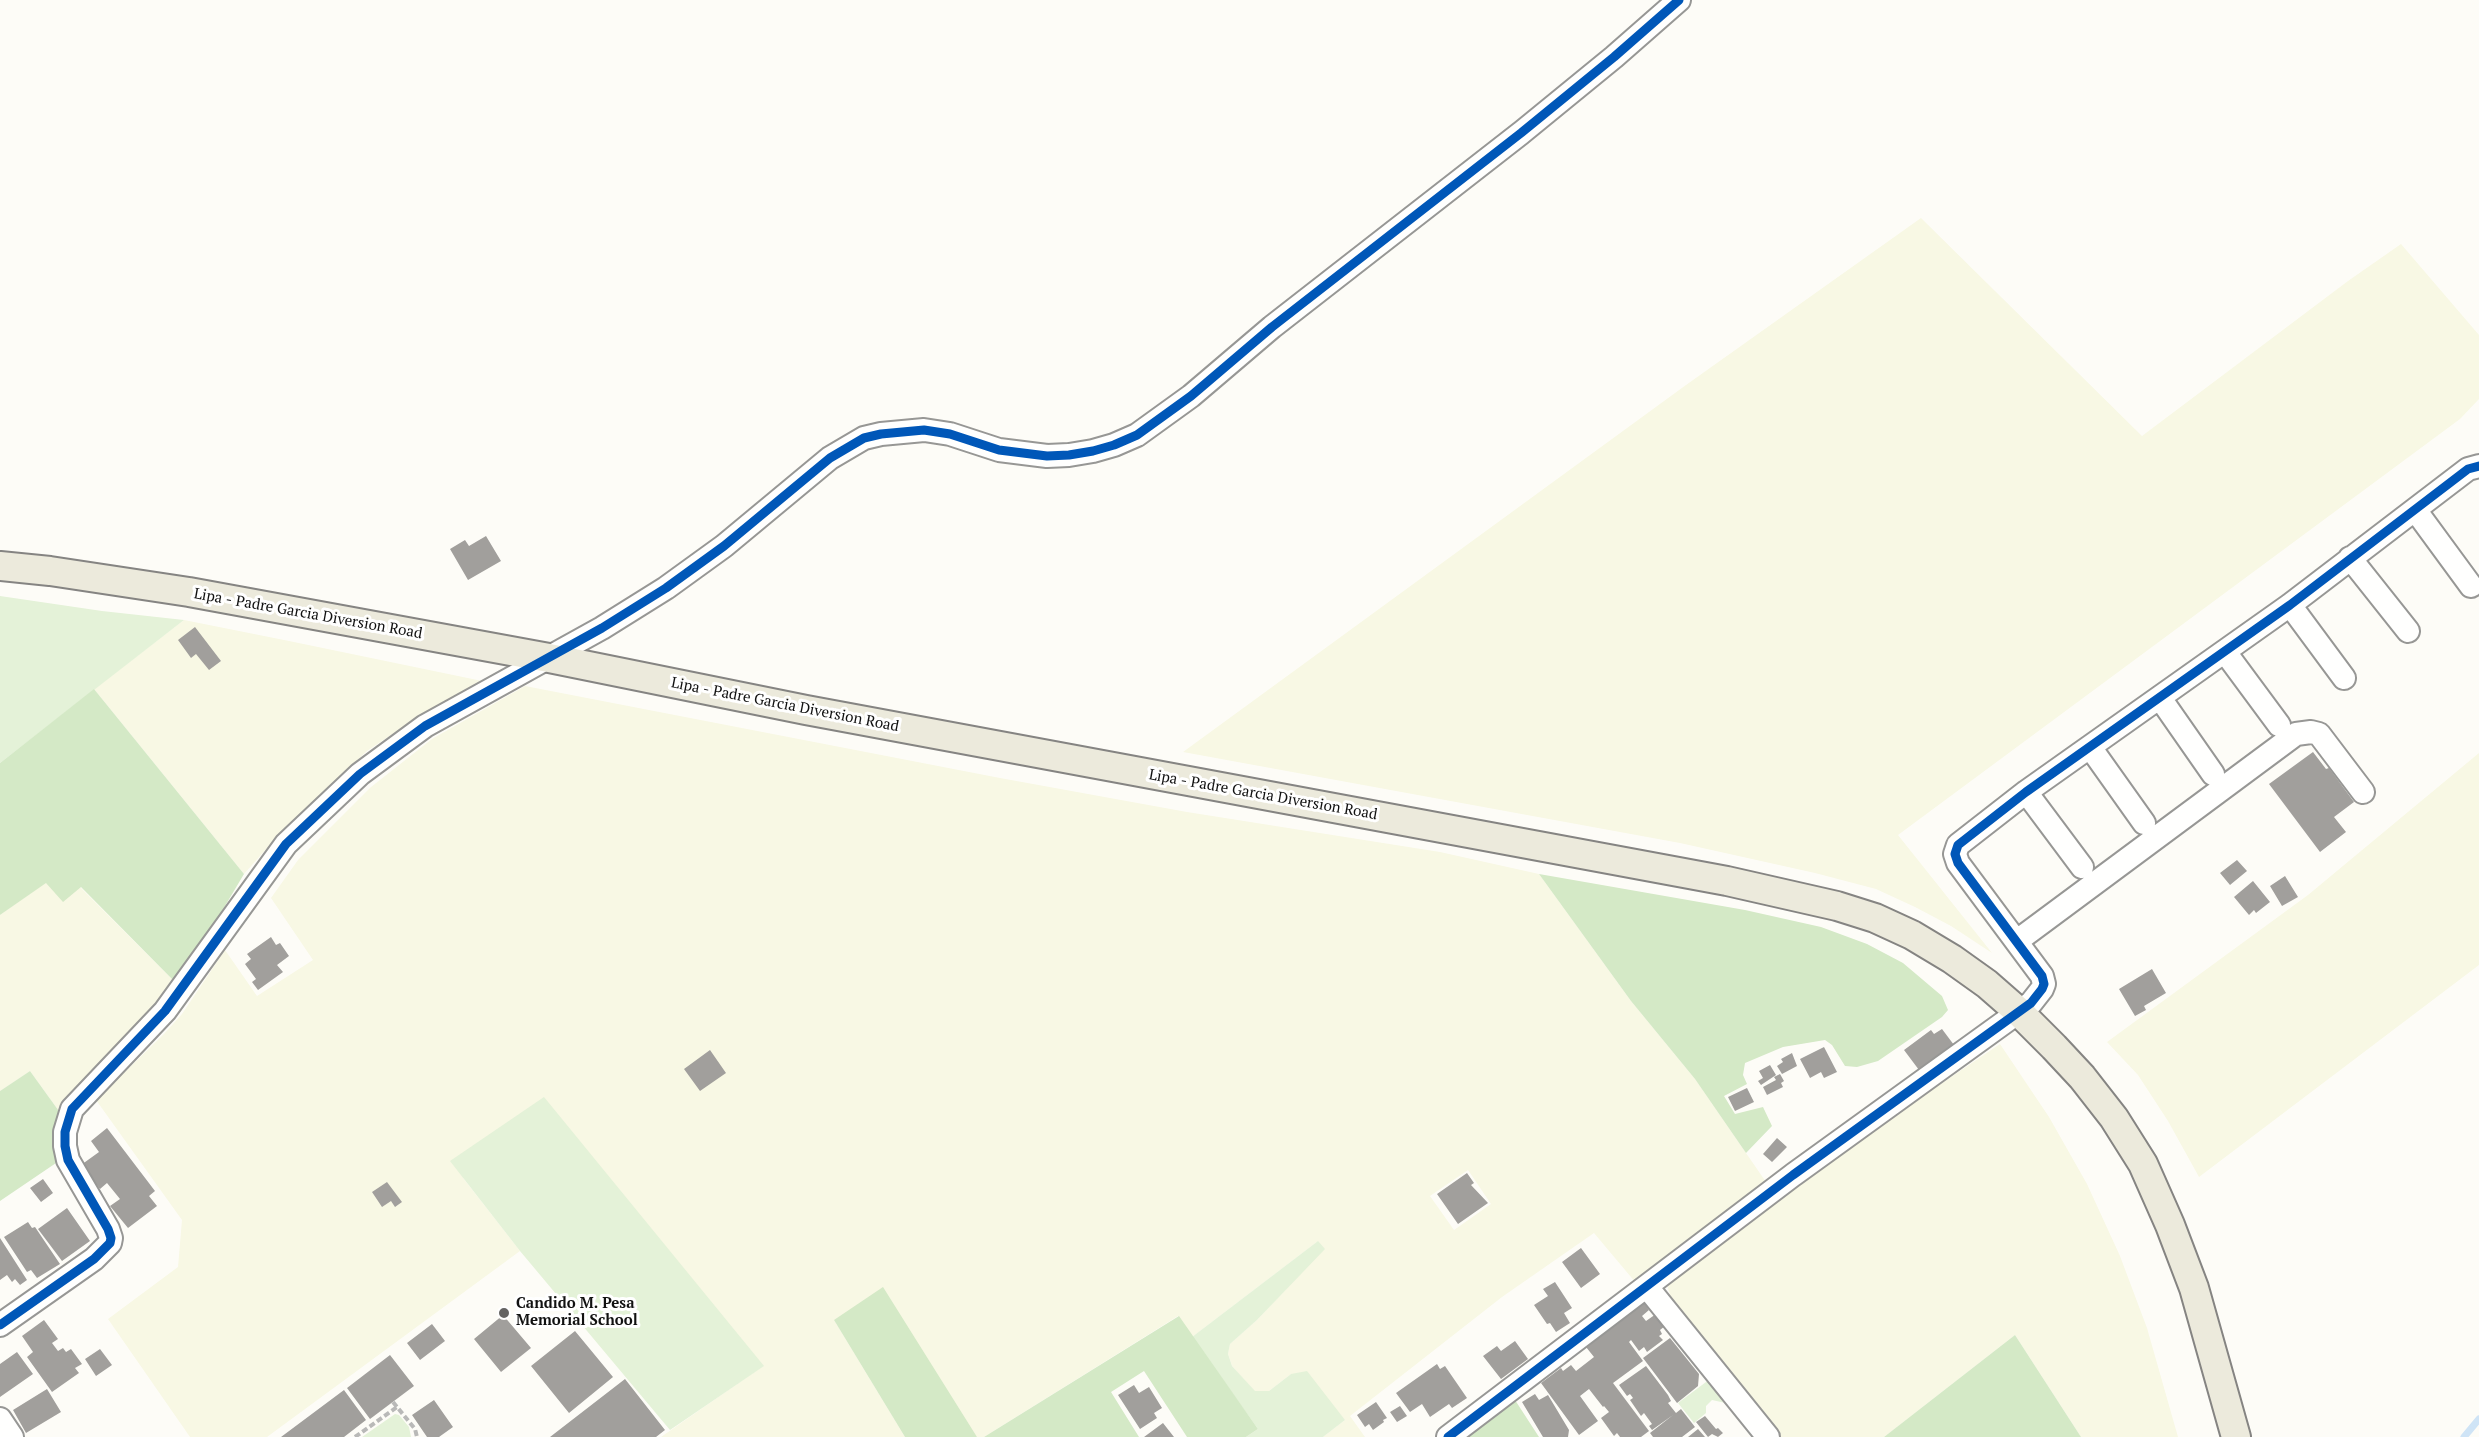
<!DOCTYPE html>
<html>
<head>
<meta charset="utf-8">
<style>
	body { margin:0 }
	canvas { display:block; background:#fdfcf7 }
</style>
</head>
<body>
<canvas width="2479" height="1437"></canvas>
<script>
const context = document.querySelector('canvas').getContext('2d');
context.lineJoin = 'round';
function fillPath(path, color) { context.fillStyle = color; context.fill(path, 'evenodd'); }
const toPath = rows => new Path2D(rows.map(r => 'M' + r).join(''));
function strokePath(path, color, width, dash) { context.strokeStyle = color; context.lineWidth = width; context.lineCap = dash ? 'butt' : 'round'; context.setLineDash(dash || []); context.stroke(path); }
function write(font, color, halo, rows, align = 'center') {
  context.font = font + ' "PT Serif",serif'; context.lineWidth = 6; context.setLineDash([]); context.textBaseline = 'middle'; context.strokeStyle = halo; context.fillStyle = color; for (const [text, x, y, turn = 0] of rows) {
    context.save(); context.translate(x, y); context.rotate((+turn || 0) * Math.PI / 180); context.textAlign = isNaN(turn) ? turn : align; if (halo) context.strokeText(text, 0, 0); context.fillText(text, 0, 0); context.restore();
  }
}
fillPath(toPath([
	[1921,218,2142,436,2348,281,2401,244,2479,335,2479,399,2460,419,1898,835,1992,953,1951,926,1915,907,1876,889,1815,873,1680,843,1183,752,1686,385],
	[184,620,289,641,487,682,406,725,367,751,284,829,244,874,94,689],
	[525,686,1000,778,1187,812,1440,852,1539,874,1631,1001,1695,1079,1766,1182,1636,1283,1594,1233,1502,1297,1350,1416,1365,1437,1323,1437,1345,1420,1291,1374,1269,1391,1254,1391,1232,1366,1228,1354,1230,1344,1257,1320,1288,1287,1318,1241,1192,1337,1178,1316,984,1437,977,1437,834,1320,905,1437,661,1437,763,1366,463,1178,520,1251,267,1437,190,1437,108,1319,178,1267,182,1220,96,1100,164,1034,182,1014,225,950,257,996,313,960,271,898,298,860,371,787,432,739],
	[1468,1170,1491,1204,1454,1230,1430,1196],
	[2479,753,2479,965,2199,1177,2168,1121,2138,1075,2107,1042,2308,895],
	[46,882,80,887,173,980,154,1008,61,1114,30,1071,0,1091,0,915],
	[2000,1044,2049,1117,2087,1184,2120,1256,2147,1328,2178,1437,2081,1437,2015,1335,1884,1437,1780,1437,1672,1301,1667,1285,1669,1281,1880,1125]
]), '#f8f8e4');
fillPath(toPath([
	[0,596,102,611,184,620,0,763],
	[544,1097,764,1366,670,1430,520,1251,450,1161],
	[1318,1241,1325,1249,1257,1320,1230,1344,1228,1354,1232,1366,1255,1391,1269,1391,1291,1374,1307,1371,1345,1420,1323,1437,1246,1437,1258,1429,1192,1337],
	[1710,1379,1730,1404,1712,1400,1706,1406,1706,1413,1694,1423,1678,1403],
	[395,1414,399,1415,409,1427,411,1437,362,1437]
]), '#e4f2d8');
fillPath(toPath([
	[94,689,244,874,222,911,173,980,81,887,63,902,46,883,0,915,0,763],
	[1539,874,1745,910,1821,927,1867,944,1903,963,1942,996,1948,1010,1942,1017,1878,1061,1857,1067,1845,1066,1832,1045,1825,1040,1783,1047,1745,1063,1743,1075,1747,1084,1724,1096,1735,1114,1763,1107,1772,1126,1746,1153,1695,1079,1631,1001],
	[30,1071,61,1114,59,1161,0,1201,0,1091],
	[883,1287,977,1437,905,1437,834,1320],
	[1179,1316,1258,1429,1246,1437,1187,1437,1144,1371,1111,1392,1139,1437,984,1437],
	[2015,1335,2081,1437,1884,1437],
	[1515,1400,1539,1437,1466,1437]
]), '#d4e9c6');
strokePath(toPath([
	[2464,1437,2479,1419]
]), '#cfe4f6', 7);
fillPath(toPath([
	[486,536,501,561,468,580,450,549,465,540,469,546],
	[195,627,221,661,209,670,196,654,191,658,178,640],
	[2313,752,2326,769,2329,768,2354,802,2334,817,2346,832,2320,852,2269,784],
	[2237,860,2247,871,2230,885,2220,873],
	[2285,876,2298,897,2282,906,2270,886],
	[2253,881,2270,902,2256,913,2254,910,2249,915,2234,897],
	[271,937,276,945,280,943,289,956,277,965,283,972,258,990,252,982,256,979,245,964,251,959,247,954],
	[2152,969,2166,993,2144,1006,2146,1010,2135,1016,2119,989],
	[1942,1029,1954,1045,1919,1070,1904,1050,1931,1030,1934,1034],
	[1824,1047,1837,1072,1824,1078,1821,1072,1810,1078,1800,1059],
	[710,1050,726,1073,700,1091,684,1069],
	[1792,1053,1797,1066,1782,1074,1777,1066,1783,1062,1781,1059],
	[1770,1065,1776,1075,1761,1085,1758,1081,1763,1078,1759,1071],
	[1780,1074,1784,1081,1781,1083,1783,1087,1767,1095,1763,1087,1776,1080,1774,1077],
	[1747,1088,1754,1102,1735,1111,1728,1097],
	[107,1128,155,1191,149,1196,157,1206,128,1228,110,1206,120,1199,107,1183,100,1189,81,1165,99,1152,91,1141],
	[1777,1138,1787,1147,1772,1162,1763,1154],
	[1467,1173,1474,1183,1471,1185,1488,1203,1458,1224,1437,1194],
	[43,1179,53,1193,41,1202,30,1188],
	[387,1182,402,1202,395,1207,391,1201,382,1207,372,1192],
	[67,1208,90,1241,62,1261,38,1229],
	[28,1222,32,1228,35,1227,60,1264,37,1278,31,1270,27,1272,4,1237],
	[0,1238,27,1280,20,1285,15,1279,12,1282,7,1275,0,1280],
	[1581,1248,1600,1274,1581,1288,1562,1262],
	[1555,1282,1572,1308,1564,1313,1570,1323,1556,1332,1550,1323,1547,1324,1534,1305,1548,1296,1543,1289],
	[1644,1303,1649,1310,1642,1316,1646,1321,1656,1314,1665,1326,1660,1330,1662,1334,1659,1336,1663,1340,1647,1352,1644,1347,1639,1351,1631,1340,1629,1342,1643,1361,1613,1383,1649,1431,1641,1437,1620,1437,1617,1433,1614,1436,1601,1418,1609,1412,1604,1406,1603,1407,1589,1389,1580,1396,1598,1421,1579,1435,1541,1383,1561,1368,1563,1371,1571,1365,1576,1371,1594,1357,1586,1347],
	[503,1315,531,1348,501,1372,474,1339],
	[44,1320,58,1339,52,1343,58,1351,63,1348,66,1352,71,1349,82,1364,75,1368,79,1373,52,1392,27,1357,33,1352,22,1336],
	[432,1324,445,1341,420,1360,407,1343],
	[575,1331,613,1377,569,1413,531,1366],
	[1670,1338,1699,1374,1698,1386,1677,1403,1643,1358],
	[1515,1341,1528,1359,1501,1379,1483,1356,1497,1346,1501,1351],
	[100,1349,112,1365,96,1376,85,1359],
	[17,1352,33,1374,0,1397,0,1364],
	[390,1355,414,1386,370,1419,347,1388],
	[1437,1364,1440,1369,1445,1366,1467,1398,1452,1408,1449,1404,1430,1417,1422,1404,1410,1412,1396,1393],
	[1646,1366,1668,1395,1671,1401,1668,1403,1676,1413,1681,1409,1695,1427,1682,1437,1653,1437,1650,1433,1673,1415,1652,1430,1649,1426,1652,1424,1644,1413,1641,1416,1630,1400,1633,1398,1630,1394,1627,1396,1619,1385],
	[625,1379,665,1430,656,1437,550,1437],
	[1134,1385,1139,1393,1149,1387,1162,1408,1154,1413,1157,1418,1140,1429,1118,1395],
	[47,1389,61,1412,26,1433,13,1410],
	[344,1390,366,1420,344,1437,281,1437],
	[1535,1394,1539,1400,1548,1395,1569,1430,1568,1437,1543,1437,1522,1402],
	[434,1400,453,1427,439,1437,427,1437,412,1415],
	[1376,1402,1387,1418,1383,1420,1384,1422,1373,1430,1369,1424,1365,1427,1357,1415],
	[1400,1406,1407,1416,1397,1422,1390,1412],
	[1705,1416,1716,1429,1718,1428,1723,1433,1718,1437,1712,1434,1708,1437,1696,1422],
	[1163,1423,1174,1437,1144,1437],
	[1698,1429,1705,1437,1688,1437]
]), '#a19f9c');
const minor = toPath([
	[2416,511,2471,586],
	[2350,558,2408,631],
	[2290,605,2344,678],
	[2225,652,2279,725],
	[2160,698,2213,774],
	[2090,747,2144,823],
	[2026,792,2082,867],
	[2017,941,2296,734,2311,732,2319,734,2363,792],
	[1647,1287,1768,1437],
	[0,1325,94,1259,110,1243,111,1238,108,1229,68,1160,65,1146,65,1132,72,1109,165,1011,286,844,360,774,425,726,602,628,666,588,724,546,830,458,864,438,881,434,924,430,950,434,999,450,1047,456,1069,455,1093,451,1114,445,1137,435,1191,396,1272,327,1521,133,1614,57,1679,0],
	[0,1419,12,1437],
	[1448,1437,1793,1175,2031,1003,2042,989,2044,984,2042,976,1958,863,1955,854,1958,845,2026,792,2290,605,2468,469,2479,466]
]);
const major = toPath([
	[0,566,50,571,189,592,549,658,806,710,1727,881,1837,906,1875,918,1912,935,1952,959,1987,984,2019,1012,2054,1047,2082,1077,2114,1118,2143,1164,2170,1225,2194,1288,2236,1437]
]);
strokePath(minor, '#979795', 26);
strokePath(major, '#858482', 32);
strokePath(toPath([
	[393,1402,415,1429,417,1437],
	[355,1437,397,1407]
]), '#b9b9b8', 4, [6, 3]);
strokePath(minor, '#fffffe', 22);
strokePath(major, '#eceadc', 28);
strokePath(toPath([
	[0,1325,94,1259,110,1243,111,1238,108,1229,68,1160,65,1146,65,1132,72,1109,165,1011,286,844,360,774,425,726,602,628,666,588,724,546,830,458,864,438,881,434,924,430,950,434,999,450,1047,456,1069,455,1093,451,1114,445,1137,435,1191,396,1272,327,1521,133,1614,57,1679,0],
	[1448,1437,1793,1175,2031,1003,2042,989,2044,984,2042,976,1958,863,1955,854,1958,845,2026,792,2290,605,2468,469,2479,466]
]), '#0057b8', 9);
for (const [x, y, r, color] of [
	[504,1313,6,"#646362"]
]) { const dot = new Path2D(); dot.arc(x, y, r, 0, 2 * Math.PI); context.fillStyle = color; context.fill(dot); strokePath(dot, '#fff', 2); }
write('15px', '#111', '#fff', [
	["Lipa - Padre Garcia Diversion Road",308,614,10],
	["Lipa - Padre Garcia Diversion Road",785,705,11],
	["Lipa - Padre Garcia Diversion Road",1263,795,10]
]);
write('bold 15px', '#111', '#fff', [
	["Candido M. Pesa",516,1304],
	["Memorial School",516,1321]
], 'left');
</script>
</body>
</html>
